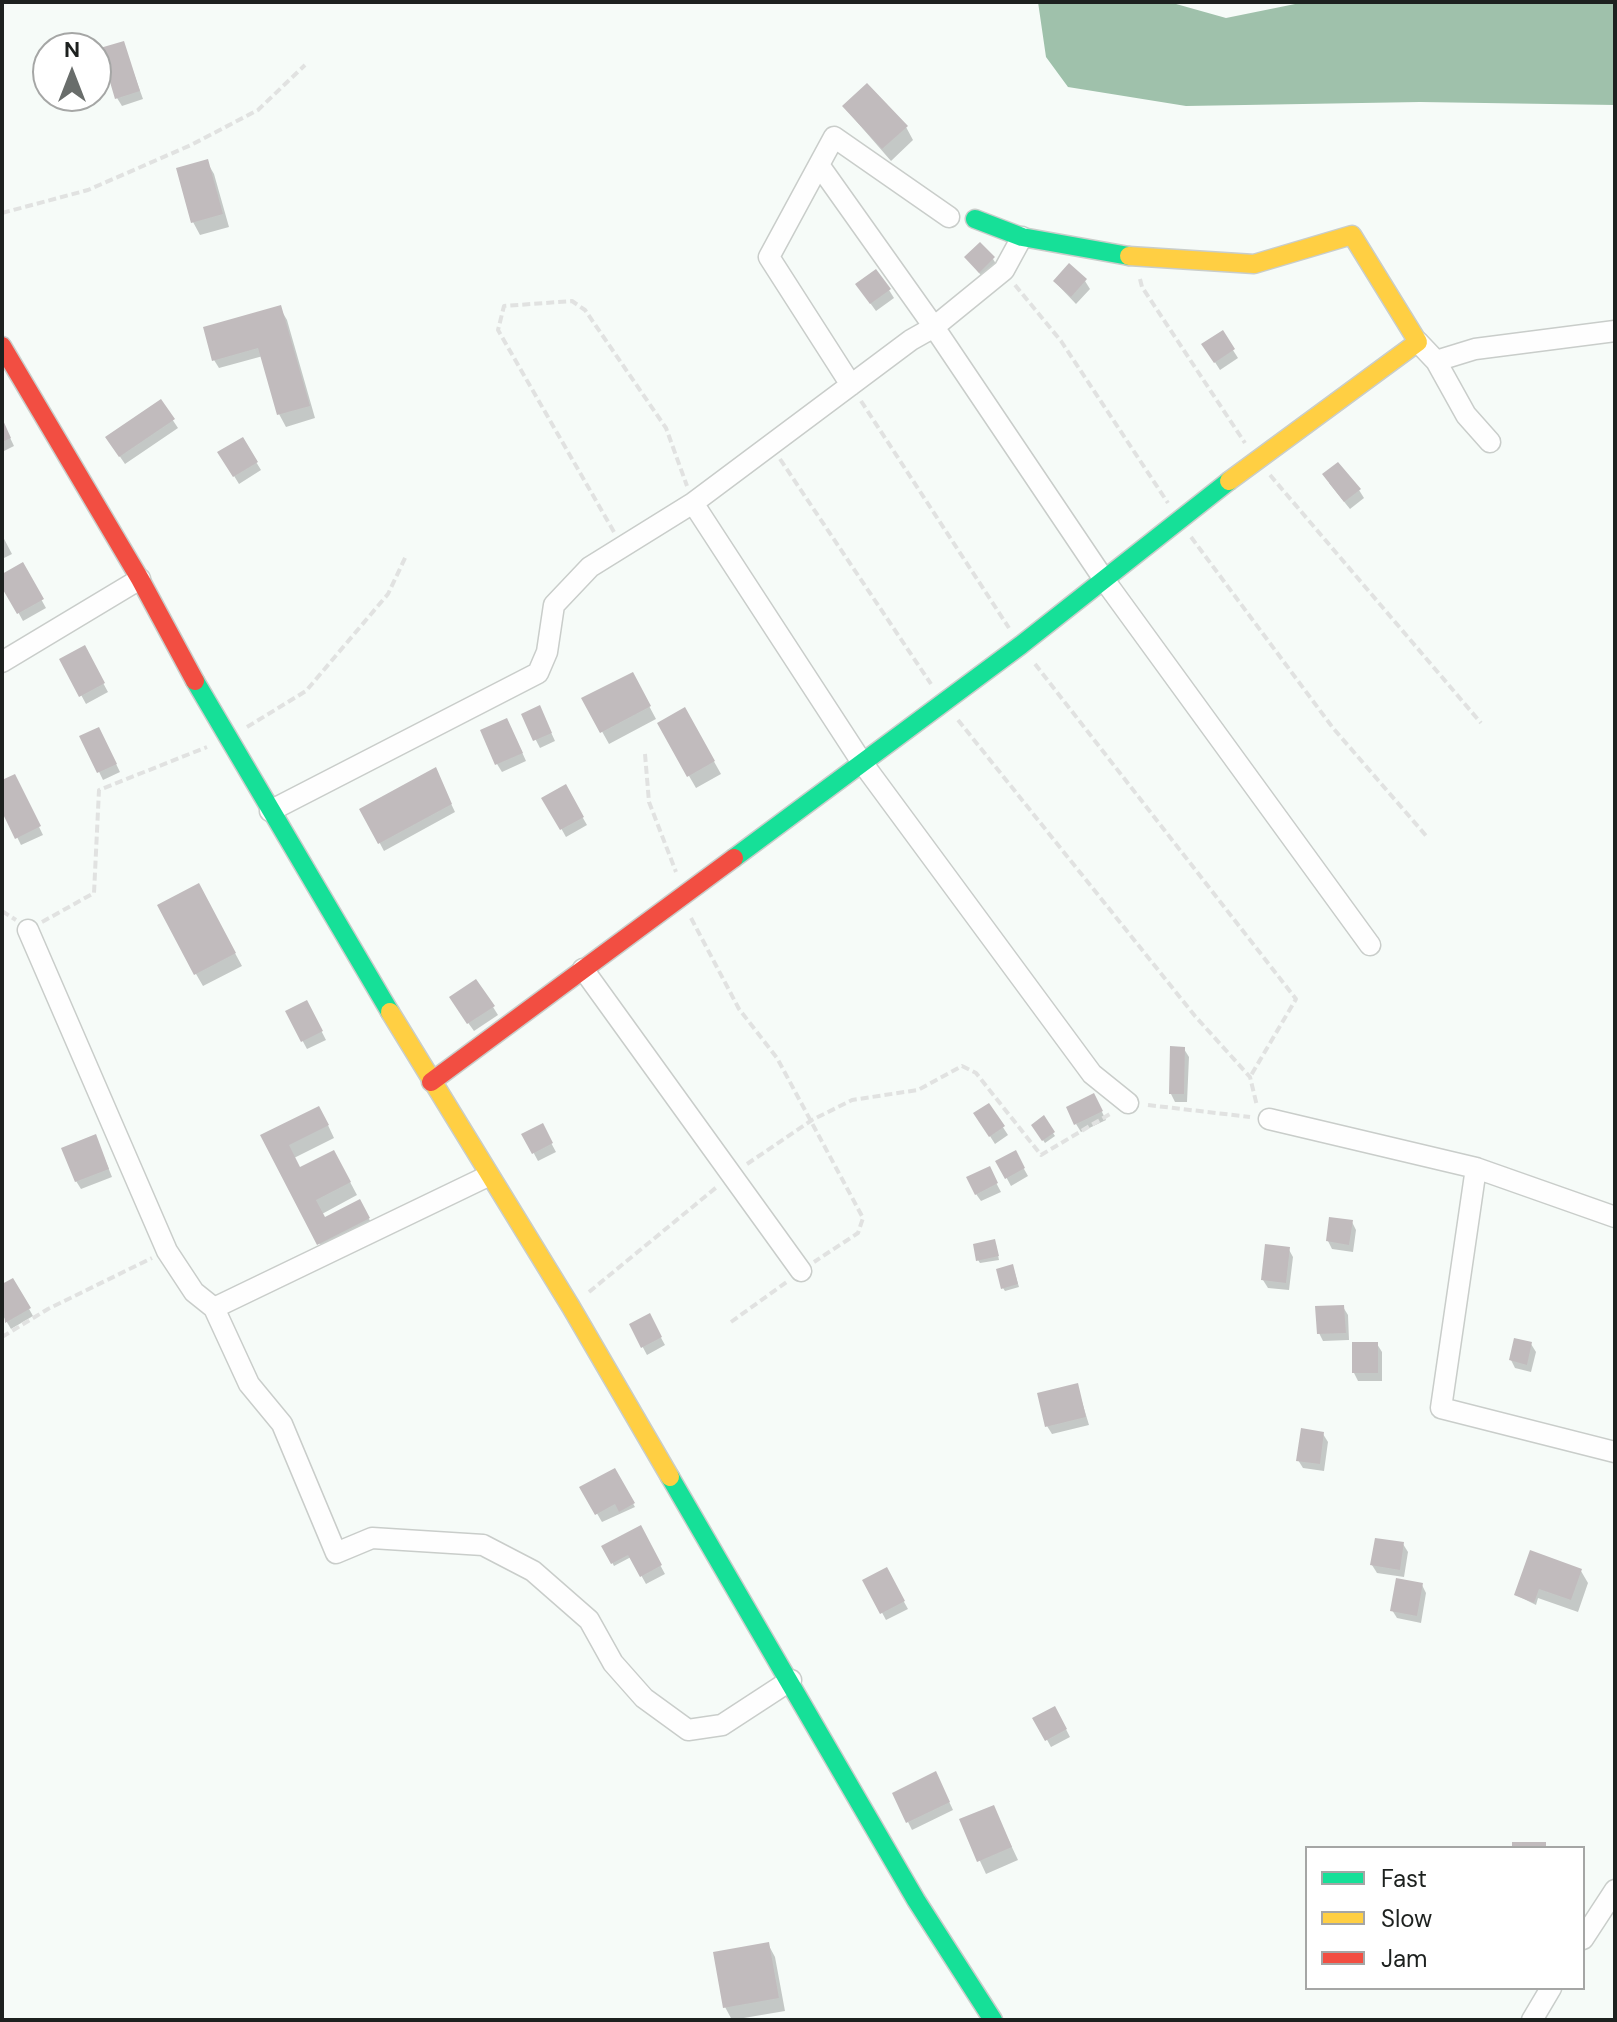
<!DOCTYPE html>
<html>
<head>
<meta charset="utf-8">
<style>
	body { margin:0 }
	#map { position:relative; width:1617px; height:2022px; overflow:hidden; background:#f6fbf8; font-family:"DM Sans",sans-serif }
	canvas { display:block }
	.frame { position:absolute; inset:0; border:4px solid #1d211f; pointer-events:none }
	.legend { position:absolute; left:1305px; top:1846px; width:280px; height:144px; box-sizing:border-box; background:#fff; border:2px solid #a5a6a5; margin:0; padding:10px 14px; list-style:none; font-size:24px; color:#1d211f }
	.legend li { display:flex; align-items:center; gap:16px; height:40px }
	.legend b { width:40px; border:2px solid #a5a6a5 }
	.north { position:absolute; left:32px; top:32px; width:80px; height:80px; box-sizing:border-box; background:#fff; border:2px solid #a5a6a5; border-radius:50%; rotate:0deg; font-size:22px; font-weight:700; line-height:32px; text-align:center; color:#1d211f }
	.north::after { content:''; display:block; margin:auto; width:28px; height:36px; background:#696d6b; clip-path:polygon(50% 0,100% 100%,50% 72%,0 100%) }
</style>
</head>
<body>
<div id="map">
<canvas width="1617" height="2022"></canvas>
<div class="frame"></div>
<ul class="legend">
<li><b style="height:10px;background:#16e098"></b>Fast</li>
<li><b style="height:10px;background:#ffcf43"></b>Slow</li>
<li><b style="height:10px;background:#f24e42"></b>Jam</li>
</ul>
<div class="north">N</div>
</div>
<script>
const g = document.querySelector('canvas').getContext('2d');
g.lineJoin = 'round';
function fill(path, color) {
  g.fillStyle = color;
  g.fill(path, 'evenodd');
}
function poly(rows) {
  const path = new Path2D();
  for (const r of rows) {
    path.moveTo(r[0], r[1]);
    for (let i = 2; i < r.length; i += 2) path.lineTo(r[i], r[i + 1]);
  }
  return path;
}
function trace(path, color, width, dash) {
  g.strokeStyle = color;
  g.lineWidth = width;
  g.lineCap = dash ? 'butt' : 'round';
  g.setLineDash(dash || []);
  g.stroke(path);
}
fill(poly([
	[1038,2,1169,2,1226,18,1305,2,1615,2,1615,105,1420,102,1186,106,1068,87,1046,57]
]), '#9fc1ab');
fill(poly([
	[123,43,143,99,122,106,117,98],
	[844,107,906,127,913,140,891,161],
	[207,162,214,174,229,227,200,235,193,222],
	[966,257,993,259,998,267,984,279],
	[1085,281,1090,289,1076,304,1055,282],
	[889,290,894,298,876,311,862,292],
	[280,308,287,320,315,418,286,427,279,414,263,356,219,368,214,360],
	[1222,333,1238,358,1220,370,1204,345],
	[160,401,178,428,125,464,112,445],
	[2,421,14,446,2,452],
	[242,439,261,470,239,484,220,453],
	[1329,483,1359,490,1364,498,1350,509],
	[2,535,12,554,2,559],
	[22,565,46,608,23,621,2,583,2,576],
	[84,648,108,692,86,704,62,660],
	[632,674,656,719,609,744,584,699],
	[685,710,721,774,696,788,659,724],
	[523,715,543,715,555,741,540,748],
	[511,728,526,761,502,772,497,764],
	[82,737,103,737,120,772,103,780],
	[435,770,455,812,384,851,362,810],
	[2,782,18,784,43,835,21,845,2,807],
	[565,787,587,825,566,837,544,798],
	[205,898,242,966,203,986,196,974],
	[307,1003,326,1040,307,1049,287,1012],
	[456,1006,493,1007,498,1015,474,1031],
	[1184,1049,1189,1057,1187,1102,1175,1102,1171,1094],
	[1098,1104,1106,1120,1081,1132,1076,1124],
	[989,1106,1008,1135,995,1144,981,1122],
	[1043,1118,1055,1136,1045,1143,1033,1125],
	[326,1121,334,1138,294,1158,300,1169,334,1152,357,1195,322,1214,325,1219,359,1201,373,1226,324,1252,263,1136],
	[542,1126,556,1152,538,1161,524,1135],
	[96,1137,112,1177,81,1189,76,1181],
	[1015,1153,1028,1176,1011,1186,998,1162],
	[993,1177,1001,1192,981,1201,976,1194],
	[1352,1222,1356,1230,1353,1252,1332,1249,1328,1241],
	[996,1245,999,1260,980,1263,978,1260],
	[1288,1248,1293,1257,1289,1290,1268,1288,1263,1280],
	[1014,1270,1019,1287,1005,1291,1003,1288],
	[13,1280,33,1316,11,1329,2,1314,2,1286],
	[1343,1307,1348,1315,1349,1340,1323,1341,1319,1333],
	[649,1316,665,1345,647,1355,631,1325],
	[1377,1344,1382,1352,1382,1381,1358,1381,1354,1373],
	[1531,1344,1536,1352,1531,1372,1515,1368,1511,1360],
	[1077,1385,1089,1425,1052,1434,1047,1426],
	[1323,1434,1328,1442,1324,1471,1303,1468,1298,1460],
	[614,1470,635,1507,602,1522,582,1488],
	[640,1528,665,1574,646,1584,631,1557,614,1566,604,1547],
	[1403,1544,1408,1552,1404,1577,1377,1573,1372,1565],
	[886,1570,908,1609,886,1620,865,1581],
	[1581,1571,1588,1583,1578,1612,1538,1598,1536,1605,1516,1595],
	[1422,1585,1426,1593,1421,1623,1397,1618,1392,1610],
	[1055,1708,1070,1737,1051,1747,1035,1718],
	[940,1782,953,1810,912,1830,908,1822],
	[993,1807,1018,1860,986,1874,961,1820],
	[768,1944,775,1957,785,2011,732,2020,725,2007]
]), '#0003');
fill(poly([
	[124,41,140,91,115,99,100,48],
	[867,83,908,126,882,149,842,106],
	[208,159,223,214,191,223,176,168],
	[980,242,995,257,979,273,964,257],
	[1069,263,1087,279,1071,297,1053,281],
	[876,269,891,289,870,304,855,284],
	[281,305,310,406,277,415,258,348,212,361,203,327],
	[1223,330,1235,349,1214,363,1201,344],
	[161,399,175,419,119,457,105,437],
	[2,418,11,438,2,442],
	[243,437,258,462,233,477,217,452],
	[1338,462,1361,489,1344,502,1322,474],
	[23,562,44,599,17,614,2,588,2,574],
	[85,645,105,683,79,697,59,659],
	[633,672,651,706,600,733,581,698],
	[540,705,552,733,533,741,521,714],
	[685,707,715,761,687,777,657,723],
	[507,718,523,753,495,765,480,730],
	[99,727,117,764,97,773,79,736],
	[436,767,452,804,378,844,359,809],
	[15,774,41,826,15,839,2,812,2,780],
	[566,784,584,817,560,830,541,798],
	[199,883,236,953,194,975,157,905],
	[476,979,495,1006,467,1024,449,997],
	[307,1000,323,1031,301,1042,285,1011],
	[1170,1046,1185,1047,1184,1094,1169,1094],
	[1094,1093,1103,1111,1074,1125,1066,1107],
	[989,1103,1005,1126,989,1137,973,1113],
	[319,1106,329,1125,289,1145,300,1167,334,1150,351,1182,316,1200,325,1217,360,1199,370,1218,317,1245,260,1135],
	[1044,1115,1055,1132,1042,1141,1031,1125],
	[543,1123,553,1143,532,1154,521,1134],
	[96,1134,109,1169,75,1182,61,1148],
	[1016,1150,1025,1168,1005,1179,995,1161],
	[990,1166,998,1183,975,1195,966,1177],
	[1329,1217,1353,1220,1349,1245,1326,1241],
	[995,1239,999,1256,976,1261,973,1244],
	[1265,1244,1290,1247,1286,1283,1261,1280],
	[1013,1264,1018,1284,1001,1289,996,1269],
	[13,1278,31,1308,5,1323,2,1284],
	[1344,1305,1346,1333,1317,1334,1315,1306],
	[650,1313,662,1337,641,1348,629,1324],
	[1514,1338,1532,1342,1527,1365,1509,1360],
	[1352,1342,1378,1342,1378,1373,1352,1373],
	[1078,1383,1086,1417,1045,1427,1037,1393],
	[1301,1428,1324,1432,1320,1464,1296,1461],
	[615,1468,635,1503,619,1512,615,1504,595,1515,579,1487],
	[641,1525,662,1565,640,1577,628,1555,611,1564,601,1546],
	[1375,1538,1404,1542,1400,1570,1370,1565],
	[1530,1550,1582,1569,1571,1600,1539,1589,1534,1603,1514,1595],
	[887,1567,905,1601,880,1614,862,1580],
	[1396,1578,1423,1583,1417,1616,1390,1611],
	[1055,1706,1067,1729,1045,1741,1032,1718],
	[936,1771,950,1802,906,1823,892,1793],
	[994,1805,1012,1847,977,1862,959,1819],
	[1512,1842,1546,1842,1546,1848,1512,1848],
	[769,1942,779,1998,723,2008,713,1952]
]), '#c1bbbd');
const street = poly([
	[819,165,934,327,1105,581,1370,945],
	[1418,342,1436,361,1475,349,1615,331],
	[1436,361,1466,415,1490,442],
	[851,385,769,257,834,137,949,217],
	[693,503,861,761,1092,1074,1128,1103],
	[2,662,140,579],
	[270,811,538,673,547,652,554,605,590,567,693,503,911,340,934,327,1004,270,1022,237],
	[28,930,167,1251,194,1292,214,1308,249,1384,282,1424,336,1553,372,1538,483,1545,533,1571,589,1620,613,1663,644,1698,688,1730,722,1725,791,1680],
	[583,969,801,1271],
	[1269,1119,1476,1168,1615,1217],
	[1476,1168,1441,1408,1615,1452],
	[214,1308,488,1176],
	[1583,1939,1615,1890],
	[1532,2020,1551,1988]
]);
const fast = poly([
	[975,219,1022,237,1129,256],
	[195,681,390,1012],
	[734,858,1021,645,1229,481],
	[670,1477,916,1900,993,2020]
]);
const slow = poly([
	[1129,256,1254,264,1352,235,1418,342,1229,481],
	[390,1012,571,1307,670,1477]
]);
const jam = poly([
	[2,346,140,579,195,681],
	[431,1082,734,858]
]);
trace(street, '#c9cdca', 23);
trace(fast, '#c9cdca', 21);
trace(slow, '#c9cdca', 21);
trace(jam, '#c9cdca', 21);
trace(poly([
	[2,213,88,190,191,145,258,110,305,65],
	[1140,279,1142,287,1245,443],
	[1015,285,1061,341,1168,503],
	[861,401,1009,628],
	[780,459,931,684],
	[1270,475,1481,723],
	[614,532,498,330,504,306,572,301,585,310,666,428,687,486],
	[1191,537,1333,728,1428,838],
	[1035,664,1296,999,1250,1077],
	[958,720,1195,1016,1250,1077,1257,1106],
	[247,727,306,691,388,594,406,556],
	[645,754,649,802,676,872],
	[2,911,16,920],
	[691,918,739,1009,777,1058,863,1218,858,1233,814,1262],
	[42,922,94,893,99,790,207,747],
	[1148,1105,1250,1117],
	[747,1164,812,1120,852,1100,918,1090,962,1066,976,1073,1041,1155,1110,1114],
	[589,1292,718,1186],
	[731,1322,788,1281],
	[2,1337,48,1309,152,1258]
]), '#e1e2e1', 4, [8, 4]);
trace(street, '#fefefe', 20);
trace(fast, '#16e098', 18);
trace(slow, '#ffcf43', 18);
trace(jam, '#f24e42', 18);
</script>
</body>
</html>
